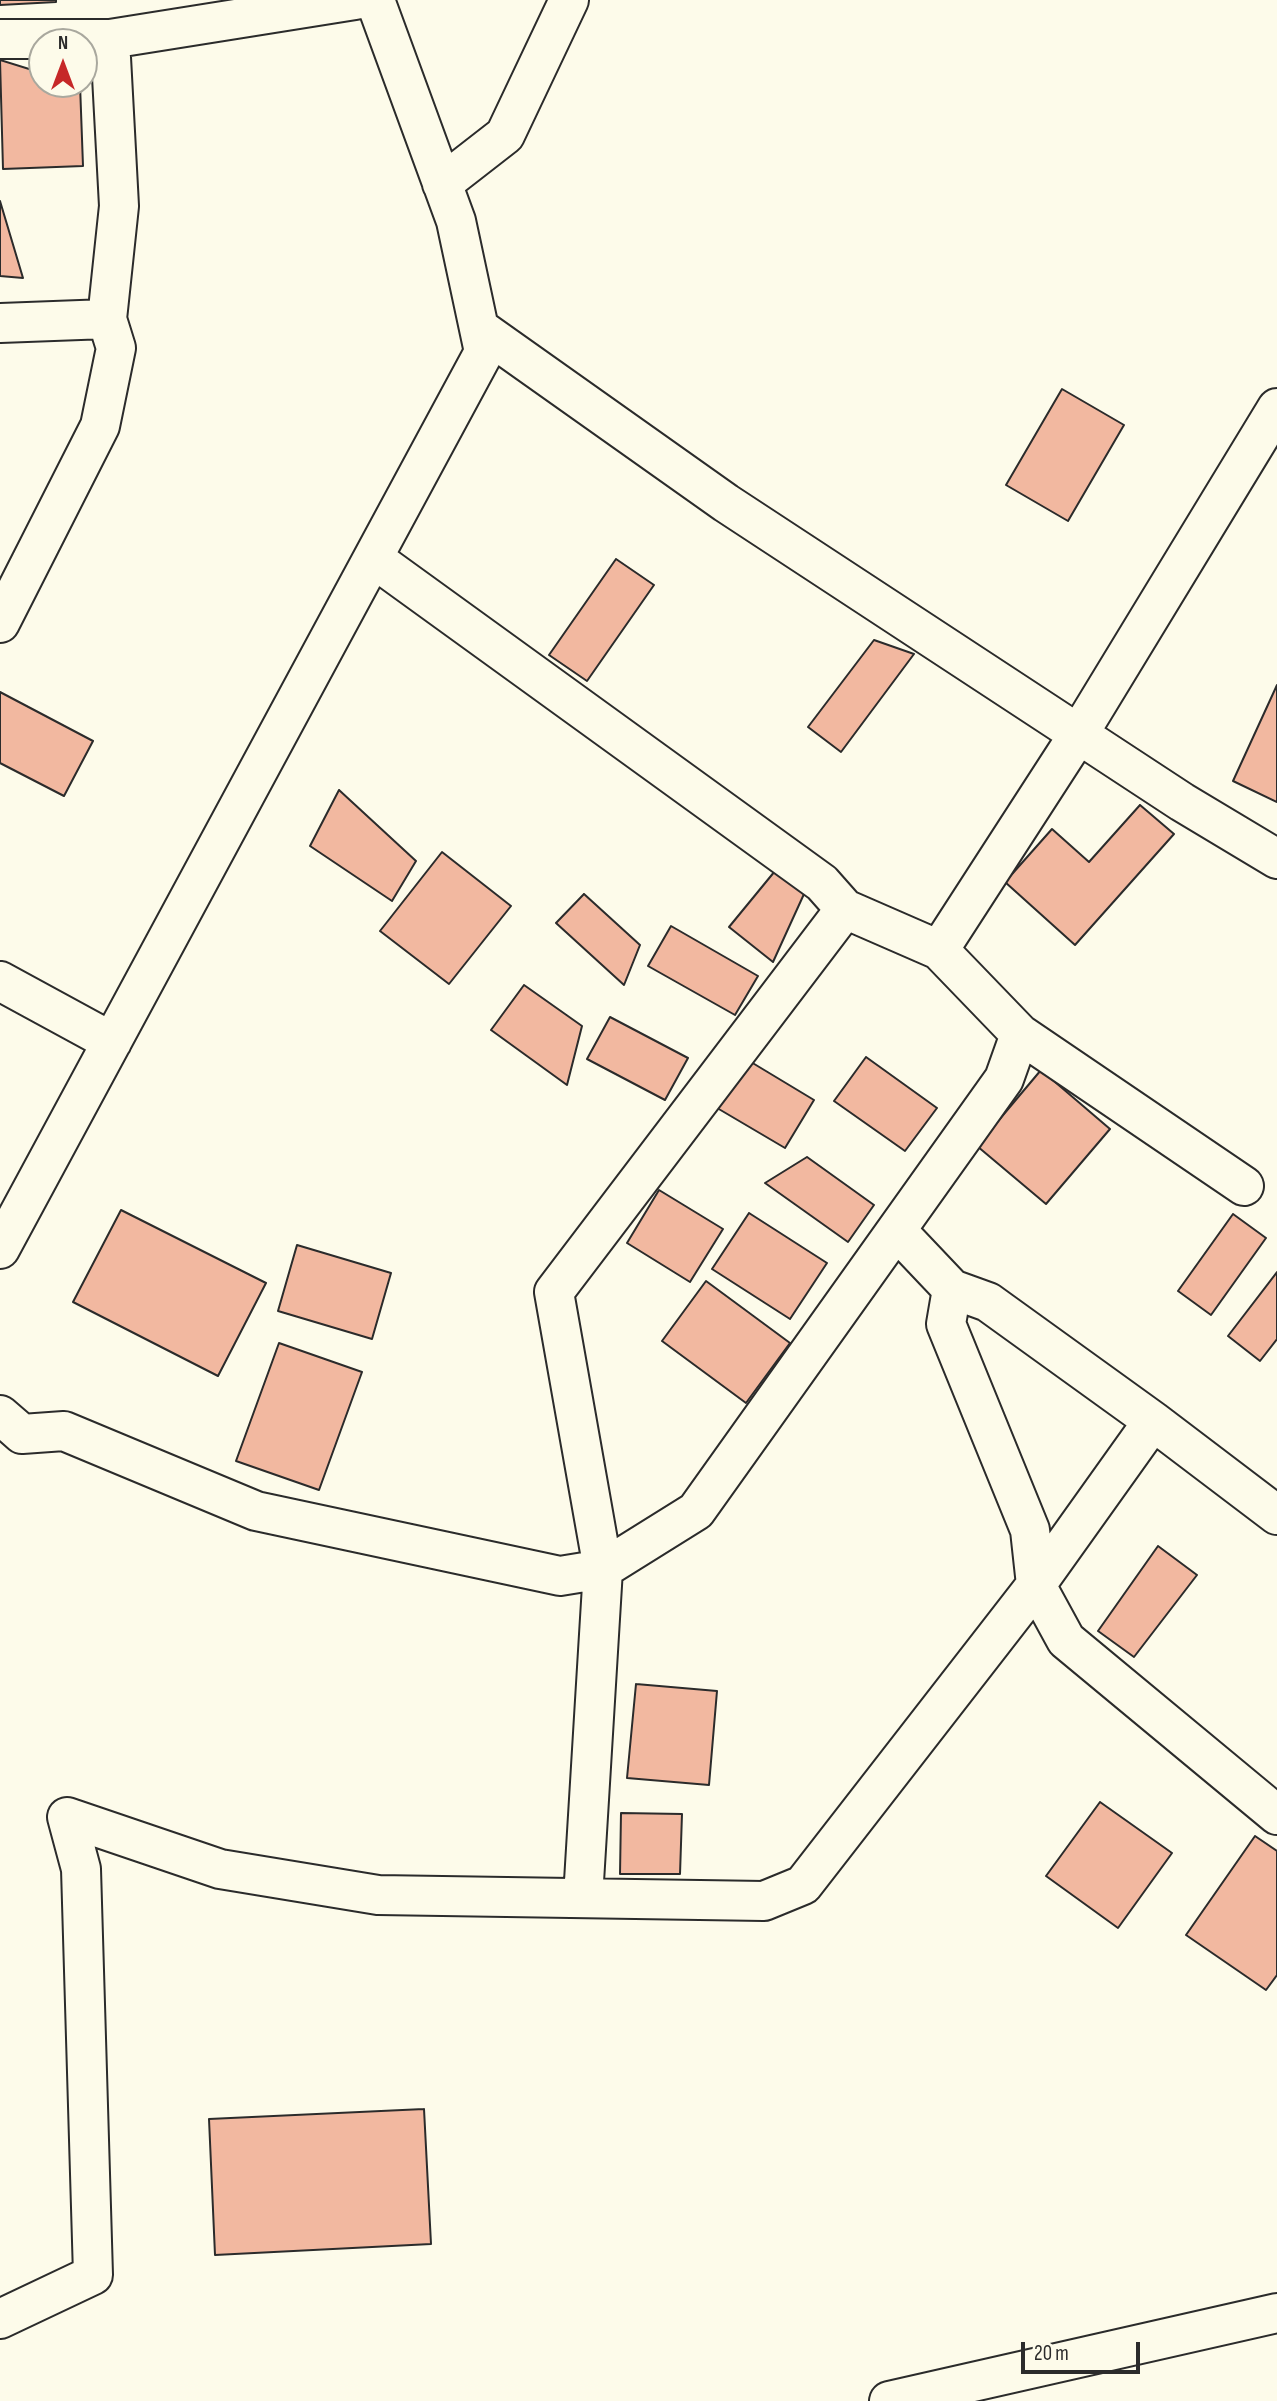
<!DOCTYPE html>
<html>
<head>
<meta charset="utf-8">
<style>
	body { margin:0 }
	#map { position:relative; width:1277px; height:2401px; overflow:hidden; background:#fdfbea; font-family:"Sofia Sans Condensed",sans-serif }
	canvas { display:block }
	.north { position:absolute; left:28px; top:28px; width:70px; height:70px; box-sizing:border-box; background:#fdfbea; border:2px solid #a9a89e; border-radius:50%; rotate:0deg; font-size:19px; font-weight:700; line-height:28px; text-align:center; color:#2b2b2b }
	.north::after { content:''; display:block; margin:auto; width:24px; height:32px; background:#c62828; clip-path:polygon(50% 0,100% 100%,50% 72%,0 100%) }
	.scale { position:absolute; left:1021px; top:2342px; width:119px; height:32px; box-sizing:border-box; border:4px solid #2b2b2b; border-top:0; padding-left:9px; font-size:21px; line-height:24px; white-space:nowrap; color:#2b2b2b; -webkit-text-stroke:5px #fdfbea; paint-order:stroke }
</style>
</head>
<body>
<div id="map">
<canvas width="1277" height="2401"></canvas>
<div class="north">N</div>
<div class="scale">20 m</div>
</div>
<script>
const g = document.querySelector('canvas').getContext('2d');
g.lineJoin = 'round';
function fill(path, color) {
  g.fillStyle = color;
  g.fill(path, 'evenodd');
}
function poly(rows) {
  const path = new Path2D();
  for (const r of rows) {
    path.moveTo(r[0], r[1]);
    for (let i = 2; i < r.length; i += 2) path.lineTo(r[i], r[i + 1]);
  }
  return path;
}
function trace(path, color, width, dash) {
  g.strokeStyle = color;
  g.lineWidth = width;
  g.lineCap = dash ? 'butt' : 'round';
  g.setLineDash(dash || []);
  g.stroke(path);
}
const building = poly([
	[0,0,56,0,56,2,0,5,0,0],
	[0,60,42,73,42,84,80,84,83,166,3,169,0,60],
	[0,201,23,278,0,276,0,201],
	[1062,389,1124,425,1068,521,1006,485,1062,389],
	[616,559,654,585,587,681,549,655,616,559],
	[874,640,914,654,841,752,808,727,874,640],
	[1277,685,1277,802,1233,781,1277,685],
	[0,692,93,741,64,796,0,763,0,692],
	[339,790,416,861,392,901,310,846,339,790],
	[1140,805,1174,834,1075,945,1005,882,1052,829,1089,862,1140,805],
	[442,852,511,906,449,984,380,931,442,852],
	[775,871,804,894,773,962,729,927,775,871],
	[584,894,640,945,624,985,556,923,584,894],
	[671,926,758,976,735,1015,648,966,671,926],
	[524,985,582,1026,567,1085,491,1030,524,985],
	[610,1017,688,1058,665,1100,587,1059,610,1017],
	[741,1056,814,1100,785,1148,712,1105,741,1056],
	[866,1057,937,1108,905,1151,834,1101,866,1057],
	[1041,1070,1110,1129,1046,1204,977,1146,1041,1070],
	[807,1157,874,1205,848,1242,765,1183,807,1157],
	[659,1190,723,1229,690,1282,627,1243,659,1190],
	[121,1210,266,1283,218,1376,73,1302,121,1210],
	[749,1213,827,1263,790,1319,712,1269,749,1213],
	[1233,1214,1266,1238,1211,1315,1178,1291,1233,1214],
	[297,1245,391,1273,372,1339,278,1311,297,1245],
	[1277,1272,1277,1339,1260,1361,1228,1336,1277,1272],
	[706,1281,790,1343,746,1403,662,1341,706,1281],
	[279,1343,362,1372,319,1490,236,1461,279,1343],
	[1158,1546,1197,1575,1134,1657,1098,1631,1158,1546],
	[636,1684,717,1691,709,1785,627,1778,636,1684],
	[1100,1802,1172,1853,1118,1928,1046,1876,1100,1802],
	[621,1813,682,1814,680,1874,620,1874,621,1813],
	[1255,1836,1277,1851,1277,1975,1266,1990,1186,1935,1255,1836],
	[424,2109,431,2244,215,2255,209,2119,424,2109]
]);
fill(building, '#f2b8a0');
trace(building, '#2b2b2b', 2);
const minor = poly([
	[0,39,110,39,355,0],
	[442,184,505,135,569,0],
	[0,323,107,319],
	[479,328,726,503,1182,802,1277,859],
	[373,558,822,883,845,909,939,950,1020,1034,1244,1186],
	[0,623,100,426,116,348,107,319,119,206,110,39],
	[939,950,1078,735,1277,408],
	[0,981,112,1042],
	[897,1231,952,1289,988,1302,1153,1421,1277,1515],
	[0,1249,484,352,456,221,375,0],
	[952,1289,946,1324,1030,1530,1036,1585,1066,1640,1277,1815],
	[0,1415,22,1434,64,1431,256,1511,560,1576,603,1569,696,1511,1004,1079,1020,1034],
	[583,1898,603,1569,554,1292,845,909],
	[0,2319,93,2275,81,1869,67,1817,220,1869,378,1895,764,1901,803,1885,1036,1585,1153,1421],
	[889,2401,1277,2313]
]);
trace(minor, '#2b2b2b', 42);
trace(minor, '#fdfbea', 38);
</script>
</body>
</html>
